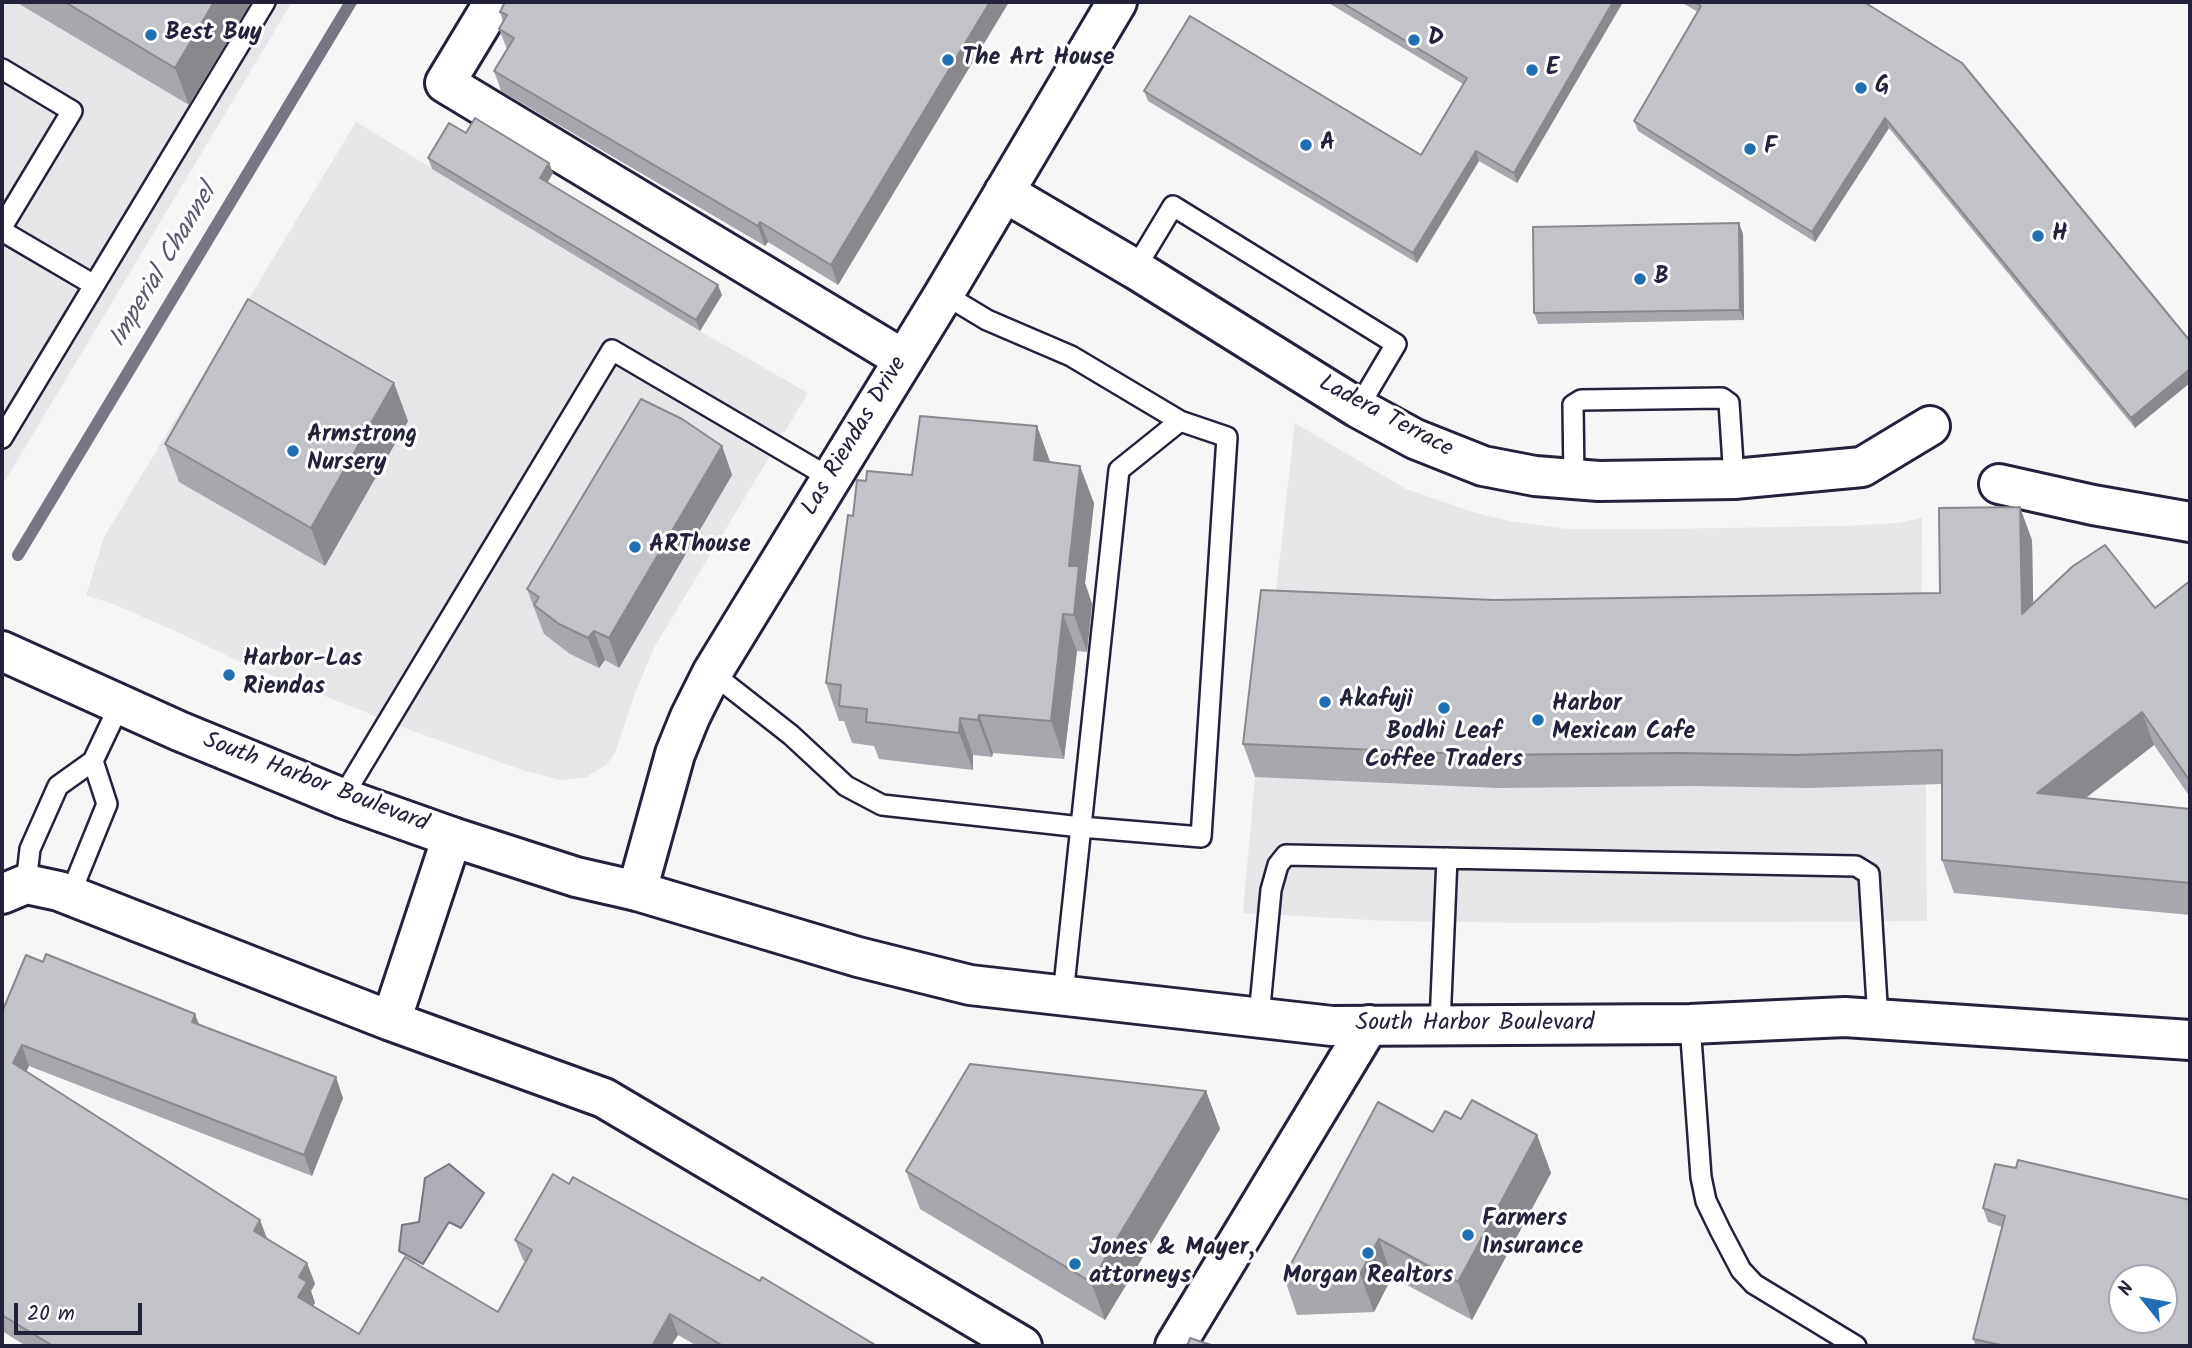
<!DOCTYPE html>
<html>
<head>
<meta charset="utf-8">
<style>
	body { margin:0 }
	#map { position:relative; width:2192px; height:1348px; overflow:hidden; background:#f6f6f7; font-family:Kalam,sans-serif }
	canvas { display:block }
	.frame { position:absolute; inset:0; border:4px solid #22223b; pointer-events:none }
	.north { position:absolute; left:2108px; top:1264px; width:70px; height:70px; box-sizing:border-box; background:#fff; border:2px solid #a7a7b1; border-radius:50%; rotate:301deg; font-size:19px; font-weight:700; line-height:28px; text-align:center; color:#22223b }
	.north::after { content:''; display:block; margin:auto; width:24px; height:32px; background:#1f6fb2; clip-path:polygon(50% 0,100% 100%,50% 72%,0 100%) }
	.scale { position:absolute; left:14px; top:1303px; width:128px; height:32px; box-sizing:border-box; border:4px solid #22223b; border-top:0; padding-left:9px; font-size:21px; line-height:24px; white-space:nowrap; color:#22223b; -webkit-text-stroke:5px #fff; paint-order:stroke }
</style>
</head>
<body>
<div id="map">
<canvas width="2192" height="1348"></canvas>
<div class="frame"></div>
<div class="north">N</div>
<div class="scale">20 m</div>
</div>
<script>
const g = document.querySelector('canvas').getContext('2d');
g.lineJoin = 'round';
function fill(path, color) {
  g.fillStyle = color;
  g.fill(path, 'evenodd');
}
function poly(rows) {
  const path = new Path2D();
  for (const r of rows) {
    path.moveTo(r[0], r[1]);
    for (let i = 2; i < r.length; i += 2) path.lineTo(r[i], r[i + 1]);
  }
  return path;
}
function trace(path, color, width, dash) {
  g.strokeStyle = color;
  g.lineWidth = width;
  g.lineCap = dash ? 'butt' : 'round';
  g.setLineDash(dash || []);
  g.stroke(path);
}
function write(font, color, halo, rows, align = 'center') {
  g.font = font + ' Kalam,sans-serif';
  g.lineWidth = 6;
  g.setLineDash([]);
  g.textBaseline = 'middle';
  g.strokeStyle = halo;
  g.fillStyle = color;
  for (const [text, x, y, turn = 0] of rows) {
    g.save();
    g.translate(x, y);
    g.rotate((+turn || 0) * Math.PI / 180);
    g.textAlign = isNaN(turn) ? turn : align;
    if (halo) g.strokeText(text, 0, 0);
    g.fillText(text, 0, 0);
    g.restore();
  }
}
fill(poly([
	[2,2,292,2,2,486],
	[356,122,700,331,808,393,655,646,635,693,615,753,607,764,587,777,561,780,522,770,413,731,246,665,180,633,108,602,86,596,104,537],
	[1295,423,1406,489,1476,513,1509,521,1567,529,1663,529,1843,526,1897,523,1922,518,1921,626,1926,784,1927,921,1527,923,1389,921,1243,913,1255,777]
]), '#e6e6e9');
const water = poly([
	[449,1164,484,1193,461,1228,449,1222,423,1264,399,1251,402,1225,419,1222,425,1178,449,1164]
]);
fill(water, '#aeaeb7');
trace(water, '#767685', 2);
trace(poly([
	[18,555,351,2]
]), '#767685', 12);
const lane = poly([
	[2,69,72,111,2,227],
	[2,231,94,285],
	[1135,269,1173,206,1396,344,1358,408],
	[2,438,265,2],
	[1574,480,1573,405,1581,400,1722,398,1729,403,1734,479],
	[712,673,791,735,846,786,882,805,1081,827,1201,837,1227,437,1180,421,1071,356,987,320,944,294],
	[342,798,612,350,832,479],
	[26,884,30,849,58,786,93,761,120,704],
	[70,895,107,804,93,761],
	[1063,995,1119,470,1180,421],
	[1259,1017,1271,890,1278,865,1286,855,1856,866,1869,874,1878,1020],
	[1440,1024,1447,858],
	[1690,1024,1701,1177,1706,1201,1720,1230,1741,1270,1754,1284,1856,1346]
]);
const street = poly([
	[494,2,445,83,903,359],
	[1004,192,1135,269,1358,408,1415,439,1483,466,1535,476,1599,481,1734,479,1862,467,1930,426],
	[1999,484,2093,505,2190,522],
	[637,891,675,754,690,717,712,673,944,294,1117,2],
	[2,894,26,884,59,891,391,1021,604,1098,1022,1346],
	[391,1021,452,837],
	[1175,1346,1369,1025]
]);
const primary = poly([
	[2,651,179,731,342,798,452,837,576,877,637,891,858,957,970,985,1332,1026,1690,1024,1845,1017,2190,1040]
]);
trace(lane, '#22223b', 24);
trace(street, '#22223b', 44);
trace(primary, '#22223b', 44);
trace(lane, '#fff', 19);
trace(street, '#fff', 38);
trace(primary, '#fff', 38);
fill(poly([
	[16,2,251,2,189,105],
	[505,2,1009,2,838,285,768,242,765,246,501,91,494,71,507,49,499,29,503,22,500,12],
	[1327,2,1623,2,1517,183,1479,161,1417,263,1148,101,1144,91,1421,155,1463,84],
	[1681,2,1864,2,2190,341,2135,428,1889,128,1815,242,1638,131,1634,121,1698,12],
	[466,133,549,163,553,173,548,182,722,295,700,331,432,169,428,158],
	[1743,234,1744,320,1538,324,1534,313],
	[408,421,325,566,179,482,165,444],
	[722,446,732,475,619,668,605,660,599,668,570,654,544,634,527,589],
	[1050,462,1094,503,1085,583,1092,604,1087,652,1077,651,1064,759,993,753,992,757,973,755,973,770,879,759,874,746,852,743,844,721,839,721,826,683,853,516,866,481],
	[2032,540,2033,603,2155,608,2190,581,2190,797,2154,745,2086,798,2190,809,2190,915,1954,893,1942,860,1942,784,1808,788,1691,786,1497,788,1255,777,1243,744,1494,600,1940,593],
	[43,962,195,1014,199,1024,343,1098,312,1176,29,1066,26,1072,267,1238,307,1263,315,1284,311,1291,315,1303,313,1306,359,1334,498,1312,526,1262,523,1260,515,1240,569,1184,877,1346,697,1346,678,1335,671,1346,26,1346,2,1331,2,1012],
	[1206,1091,1220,1129,1105,1320,920,1209,906,1171],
	[1461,1119,1537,1135,1551,1173,1472,1320,1392,1277,1374,1312,1297,1315,1284,1277,1433,1132],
	[2190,1200,2190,1346,1976,1346,1973,1339,2002,1227,1988,1222,1983,1208]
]), '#a7a7ad');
fill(poly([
	[214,2,251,2,189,105,175,68],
	[990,2,1009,2,838,285,831,265],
	[1613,2,1623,2,1517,183,1514,173],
	[1885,118,1889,128,1815,242,1812,232],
	[1476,151,1479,161,1417,263,1413,253],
	[549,163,553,173,544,188,540,178],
	[760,222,768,242,765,246,758,226],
	[1739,223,1743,234,1744,320,1740,310],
	[718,285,722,295,700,331,696,320],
	[2190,369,2190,383,2135,428,2131,418],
	[394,383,408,421,325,566,311,528],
	[1037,426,1051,464,1034,460],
	[722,446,732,475,619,668,609,638],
	[1080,466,1094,503,1085,583,1092,604,1087,652,1074,615,1069,566],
	[2020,507,2032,540,2034,647,2022,614],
	[1063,614,1077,651,1064,759,1051,721],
	[594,631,605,660,599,668,588,638],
	[2142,712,2154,745,2049,826,2037,793],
	[979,715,993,753,992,757,978,720],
	[960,718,973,755,973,770,959,733],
	[195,1014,202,1035,192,1022],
	[22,1045,29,1066,20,1084,13,1063],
	[336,1077,343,1098,312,1176,304,1155],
	[1206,1091,1220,1129,1105,1320,1091,1282],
	[1537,1135,1551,1173,1472,1320,1458,1282],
	[260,1220,268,1241,254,1231],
	[1379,1239,1392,1277,1374,1312,1360,1274],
	[307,1263,315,1284,311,1291,315,1303,305,1318,298,1297,299,1277],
	[670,1314,678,1335,671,1346,652,1346]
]), '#88888d');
const building = poly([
	[65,2,214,2,175,68,65,2],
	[505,2,990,2,831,265,760,222,758,226,494,71,514,38,499,29,507,15,500,12,505,2],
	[1341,2,1613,2,1514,173,1476,151,1413,253,1144,91,1190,16,1421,155,1467,78,1341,2],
	[1694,2,1864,2,1962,63,2190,341,2190,369,2131,418,1885,118,1812,232,1634,121,1701,6,1694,2],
	[475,118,549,163,540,178,718,285,696,320,428,158,449,123,466,133,475,118],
	[1739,223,1740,310,1534,313,1533,227,1739,223],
	[248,299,394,383,311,528,165,444,248,299],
	[641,399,682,419,722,446,609,638,594,631,588,638,559,624,534,605,539,597,527,589,641,399],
	[920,416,1037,426,1034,460,1080,466,1069,566,1079,566,1074,615,1063,614,1051,721,979,715,978,720,960,718,959,733,866,722,867,709,839,706,841,685,826,683,848,515,853,516,857,480,866,481,867,471,912,475,920,416],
	[2020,507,2022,614,2073,566,2105,545,2155,608,2190,581,2190,781,2142,712,2037,793,2190,809,2190,883,1942,860,1942,750,1796,755,1679,753,1485,755,1243,744,1261,590,1494,600,1940,593,1939,508,2020,507],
	[46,954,195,1014,192,1022,336,1077,304,1155,22,1045,13,1063,260,1220,254,1231,307,1263,299,1277,307,1282,298,1297,359,1334,405,1257,498,1312,532,1250,515,1240,553,1174,569,1184,573,1177,760,1281,762,1277,877,1346,723,1346,670,1314,652,1346,53,1346,2,1315,2,1012,26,955,43,962,46,954],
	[970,1064,1206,1091,1091,1282,906,1171,970,1064],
	[1472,1100,1537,1135,1458,1282,1379,1239,1360,1274,1284,1277,1378,1102,1433,1132,1445,1111,1461,1119,1472,1100],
	[2018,1160,2190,1200,2190,1346,2006,1346,1973,1339,2005,1216,1983,1208,1995,1164,2016,1168,2018,1160],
	[2122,1278,2164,1278,2164,1320,2122,1320,2122,1278],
	[1190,1338,1214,1346,1187,1346,1190,1338]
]);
fill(building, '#c2c2c9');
trace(building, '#88888d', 2);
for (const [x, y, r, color] of [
	[151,35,7,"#1f6fb2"],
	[1414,40,7,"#1f6fb2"],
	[948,60,7,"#1f6fb2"],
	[1532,70,7,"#1f6fb2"],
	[1861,88,7,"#1f6fb2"],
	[1306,145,7,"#1f6fb2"],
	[1750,149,7,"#1f6fb2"],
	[2038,236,7,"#1f6fb2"],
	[1640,279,7,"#1f6fb2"],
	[293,451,7,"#1f6fb2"],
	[635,547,7,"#1f6fb2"],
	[229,675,7,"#1f6fb2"],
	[1325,702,7,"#1f6fb2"],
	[1444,708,7,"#1f6fb2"],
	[1538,720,7,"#1f6fb2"],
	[1468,1235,7,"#1f6fb2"],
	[1368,1253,7,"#1f6fb2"],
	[1075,1264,7,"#1f6fb2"]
]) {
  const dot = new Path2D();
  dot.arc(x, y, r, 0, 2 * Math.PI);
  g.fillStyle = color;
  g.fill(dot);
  trace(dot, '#fff', 2.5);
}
write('bold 24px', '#22223b', '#fff', [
	["Best Buy",165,35],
	["D",1428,40],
	["The Art House",962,60],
	["E",1546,70],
	["G",1875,88],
	["A",1320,145],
	["F",1764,149],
	["H",2052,236],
	["B",1654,279],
	["Armstrong",307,437],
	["Nursery",307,465],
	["ARThouse",649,547],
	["Harbor-Las",243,661],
	["Riendas",243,689],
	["Akafuji",1339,702],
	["Harbor",1552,706],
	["Mexican Cafe",1552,734],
	["Bodhi Leaf",1444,734,"center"],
	["Coffee Traders",1444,762,"center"],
	["Farmers",1482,1221],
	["Insurance",1482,1249],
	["Jones & Mayer,",1089,1250],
	["attorneys",1089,1278],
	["Morgan Realtors",1368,1278,"center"]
], 'left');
write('24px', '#22223b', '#fff', [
	["Ladera Terrace",1385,418,28],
	["Las Riendas Drive",856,437,-59],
	["South Harbor Boulevard",315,784,21],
	["South Harbor Boulevard",1475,1025]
]);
write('italic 26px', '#5a5a6d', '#fff', [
	["Imperial Channel",165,267,-59]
]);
</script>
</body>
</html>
